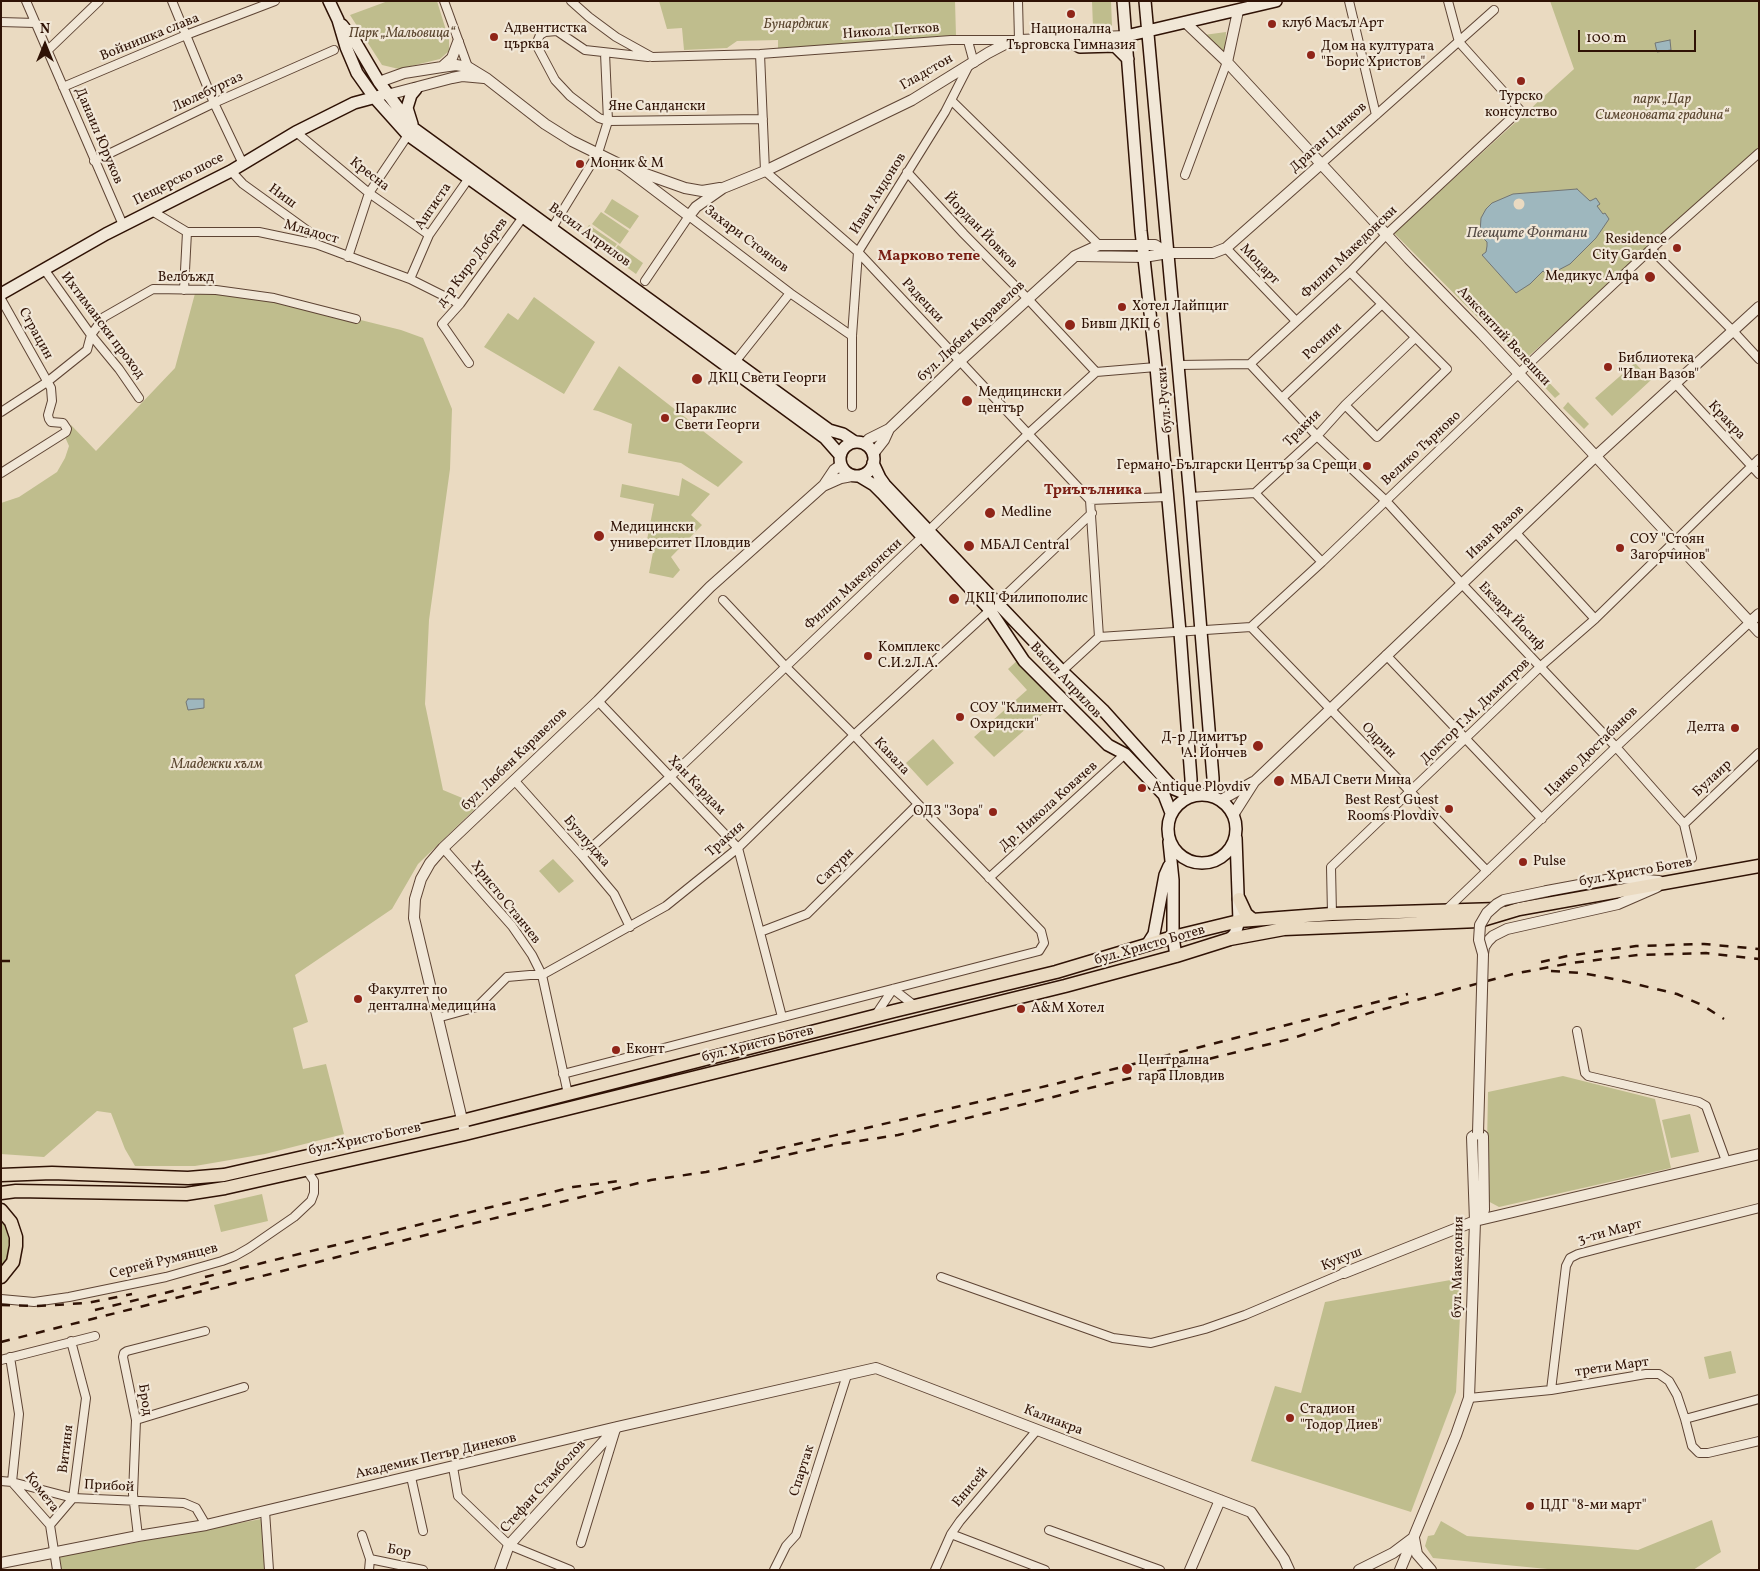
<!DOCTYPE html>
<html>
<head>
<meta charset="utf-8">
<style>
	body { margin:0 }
	#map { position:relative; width:1760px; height:1571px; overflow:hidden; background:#eadac1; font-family:Vollkorn,serif }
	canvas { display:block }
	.frame { position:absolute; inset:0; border:2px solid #2f1205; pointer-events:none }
	.north { position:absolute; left:20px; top:20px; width:50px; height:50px; -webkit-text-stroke:4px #f1e7d7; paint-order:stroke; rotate:0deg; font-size:14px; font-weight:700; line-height:20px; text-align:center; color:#2f1205 }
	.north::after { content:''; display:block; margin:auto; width:18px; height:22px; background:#2f1205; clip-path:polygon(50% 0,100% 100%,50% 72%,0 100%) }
	.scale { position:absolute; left:1578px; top:30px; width:118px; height:22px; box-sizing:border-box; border:2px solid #2f1205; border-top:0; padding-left:6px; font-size:15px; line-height:18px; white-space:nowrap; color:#2f1205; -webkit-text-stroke:4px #f1e7d7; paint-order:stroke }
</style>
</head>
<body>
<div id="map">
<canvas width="1760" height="1571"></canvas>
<div class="frame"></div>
<div class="north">N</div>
<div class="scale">100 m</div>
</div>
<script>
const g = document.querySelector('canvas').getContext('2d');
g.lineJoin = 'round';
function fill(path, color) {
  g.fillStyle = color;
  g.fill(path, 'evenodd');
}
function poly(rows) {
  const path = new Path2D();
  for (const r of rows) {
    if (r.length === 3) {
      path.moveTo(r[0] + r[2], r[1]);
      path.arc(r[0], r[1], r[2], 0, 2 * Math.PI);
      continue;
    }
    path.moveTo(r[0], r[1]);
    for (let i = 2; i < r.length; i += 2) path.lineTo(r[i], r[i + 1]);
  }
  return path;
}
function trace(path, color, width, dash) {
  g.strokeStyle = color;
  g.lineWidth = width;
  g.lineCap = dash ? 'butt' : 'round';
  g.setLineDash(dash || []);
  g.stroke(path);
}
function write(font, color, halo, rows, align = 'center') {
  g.font = font + ' Vollkorn,serif';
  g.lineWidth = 4.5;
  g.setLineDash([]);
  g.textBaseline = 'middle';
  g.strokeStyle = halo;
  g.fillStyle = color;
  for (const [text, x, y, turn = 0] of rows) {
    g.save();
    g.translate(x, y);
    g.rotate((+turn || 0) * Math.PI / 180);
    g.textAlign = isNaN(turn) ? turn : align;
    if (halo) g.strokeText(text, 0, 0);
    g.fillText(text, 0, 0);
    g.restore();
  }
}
fill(poly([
	[388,1,437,1,449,40,449,51,440,59,399,69,382,65,350,15],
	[659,1,955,1,956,36,778,49,778,40,737,41,727,48,684,50,682,28,667,29],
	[1092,1,1111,1,1112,26,1093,27],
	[1550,1,1759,1,1759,151,1522,362,1394,233,1574,69],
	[1226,32,1225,54,1204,35],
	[612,199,639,216,630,229,604,212],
	[601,212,629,231,620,244,592,224],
	[589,225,617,244,609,255,582,236],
	[618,245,643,263,636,274,611,256],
	[197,286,214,286,280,300,401,330,423,338,452,409,450,469,429,620,425,704,443,790,479,805,418,864,392,909,295,975,308,1022,293,1028,303,1069,326,1064,344,1134,265,1154,195,1166,135,1166,125,1149,111,1113,97,1111,44,1157,1,1154,1,503,19,497,57,472,65,458,69,446,65,437,71,425,96,451,175,368],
	[534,297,595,342,564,394,484,347,508,313,518,320],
	[1635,363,1651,380,1612,416,1595,398],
	[619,366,743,462,718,487,681,463,628,453,632,424,598,411,593,410],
	[1539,372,1560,394,1555,398,1534,376],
	[1568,402,1589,424,1584,429,1563,408],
	[682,478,710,494,691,515,702,525,671,557,680,570,673,578,649,573,654,547,646,545,654,504,620,497,622,484,679,496],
	[1019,659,1054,697,1051,701,1054,704,994,757,974,737,1027,690,1008,669],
	[933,739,954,763,927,786,906,763],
	[553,859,574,881,559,893,539,871],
	[1563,1076,1655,1099,1671,1168,1499,1207,1486,1200,1488,1092],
	[1690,1114,1699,1152,1671,1158,1662,1120],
	[262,1194,268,1221,221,1232,214,1205],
	[1,1220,5,1225,9,1241,7,1258,1,1266],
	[1462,1278,1456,1392,1411,1512,1251,1461,1275,1386,1301,1393,1325,1302],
	[1731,1351,1736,1373,1709,1379,1704,1357],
	[261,1519,265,1570,61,1570,58,1557],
	[1712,1520,1721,1552,1693,1570,1558,1570,1433,1558,1425,1546,1428,1536,1434,1535,1441,1521,1467,1536,1638,1550]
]), '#bfbd8d');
const water = poly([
	[1670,40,1671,50,1657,52,1655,43,1670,40],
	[1577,189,1590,201,1596,198,1600,204,1597,206,1603,214,1605,213,1609,219,1596,238,1570,264,1549,275,1543,271,1530,284,1516,293,1482,255,1486,252,1487,246,1487,242,1482,237,1480,232,1481,218,1486,209,1492,203,1513,194,1577,189],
	[188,699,204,699,204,708,188,710,186,702,188,699]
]);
fill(water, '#9eb7be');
trace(water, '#727574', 1);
fill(poly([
	[1519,204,5.5]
]), '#eadac1');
const minor = poly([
	[26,1,123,225],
	[172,1,214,103,243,164],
	[444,1,468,67],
	[571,1,589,17,616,37,652,57,760,54,951,40,1019,40,1018,1],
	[1349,1,1376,115],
	[1,22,35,23],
	[968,41,974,63],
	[47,51,99,1],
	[760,54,765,171,858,252,1090,500],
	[648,57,585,50,557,31,545,32,540,35,537,42,538,48,555,80,570,96,599,118,608,121,763,119],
	[63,87,186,35,275,1],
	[952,101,1099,245],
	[296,132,369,193,429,235],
	[94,161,214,103,334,50],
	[1321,164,1494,10],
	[231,171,243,184,308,231,316,244],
	[907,172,964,234,1027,298,1096,372],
	[1185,175,1227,62],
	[152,211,187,232,259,232,316,244,410,279,460,304],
	[552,228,598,153,608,121,605,53],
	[1226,248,1296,321],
	[1651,249,1733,331,1759,359],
	[348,257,369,193,408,135],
	[44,269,91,335,119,369,139,398],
	[410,279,429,235,469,178],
	[645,281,689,216,790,293,852,336],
	[184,290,187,232],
	[1,299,51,388,52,401,48,415,49,419,51,422,63,423,67,429,66,432,1,473],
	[735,362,790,293],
	[469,363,442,324,460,304,523,217],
	[1250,364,1317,436,1386,501,1462,584,1616,747,1684,824,1692,858],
	[1178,365,1250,364,1350,272,1387,234,1520,110,1459,42,1448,1],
	[1676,384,1759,474],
	[1282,398,1382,304],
	[1345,405,1377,437,1447,369,1350,272],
	[852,407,852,336,858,252,945,112,968,67],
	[1,412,47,382,87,350,91,335,104,317,153,289,216,290,274,298,356,319],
	[1255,493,1322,562],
	[1190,497,1255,493,1317,436,1345,405,1415,338],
	[1090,500,1099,637],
	[1090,500,1167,497],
	[1516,533,1595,619],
	[1251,627,1487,871],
	[1386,655,1542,819],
	[1062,671,1099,637,1251,627,1322,562,1535,358,1651,249,1759,153],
	[598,701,738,848,782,1017],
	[514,780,582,856,614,894,630,927],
	[1684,824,1759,753],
	[443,848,512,926,532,955,542,975,568,1094],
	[582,856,670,777,922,537,1028,434,1096,372,1156,367],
	[989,878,1125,754],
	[1445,911,1616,747,1750,622],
	[1332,914,1331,867,1541,666,1595,619,1759,459],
	[760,932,807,914,918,804],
	[875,1016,893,989,915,1006],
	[437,1018,477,1007,507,977,530,975,542,975,666,906,738,848,854,735,988,612,1092,513],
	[1577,1031,1585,1073,1588,1076,1699,1102,1706,1106,1726,1161],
	[563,1074,1039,951,1044,943,1041,931,918,804,854,735,786,667,723,600],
	[941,1277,1113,1338,1151,1343,1205,1329,1245,1315,1344,1273],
	[1,1299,34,1302,69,1297,166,1277,222,1261,235,1256,249,1248,294,1217,311,1201,314,1193,314,1181,306,1169],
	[10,1357,19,1414,12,1482,50,1525],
	[1,1360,95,1336],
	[1551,1390,1566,1266,1570,1258,1578,1254,1620,1243,1759,1208],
	[1469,1398,1551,1390,1646,1374,1659,1374,1669,1381,1677,1395,1685,1419,1759,1399],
	[1685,1419,1692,1446,1699,1453,1708,1453,1759,1441],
	[136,1420,244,1387],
	[453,1467,458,1496,509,1545,570,1570],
	[411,1477,423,1531],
	[1,1481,12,1482,73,1498,184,1503,196,1508,206,1525],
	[265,1511,269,1570],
	[1049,1530,1160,1570],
	[951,1534,1045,1570],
	[362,1535,370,1559,369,1570],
	[138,1536,133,1494,136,1420,123,1357,124,1353,127,1351,205,1331],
	[581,1543,616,1429],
	[370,1559,423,1570],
	[57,1570,50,1525,73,1498,86,1398,71,1341],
	[774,1570,786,1546,796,1535,847,1375],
	[935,1570,951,1534,960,1521,1037,1430]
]);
const tertiary = poly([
	[1186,23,1227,62,1409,259,1482,334,1759,632],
	[1227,62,1238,11],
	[442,67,452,58,458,42],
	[379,82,404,73,442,67,456,65,468,67,486,78,545,124,572,141,623,166,685,188,702,191,720,188],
	[387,95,452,78,462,76,484,78],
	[623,166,689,216,696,207,723,188,765,171,912,100,988,53,1007,43,1019,40,1126,36],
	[1078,256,1144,257,1168,253,1213,253,1226,248,1321,164],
	[864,444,869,439,889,429,961,360,1075,256,1099,245,1155,245,1168,253],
	[873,454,884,440,889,429],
	[824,485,834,470,841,465],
	[1750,622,1759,614],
	[1221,800,1253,782],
	[1233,815,1254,782,1596,456,1759,307],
	[1547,891,1617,878,1659,881],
	[1483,954,1484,947,1488,941,1493,936,1507,929,1618,904,1657,887],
	[464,1128,414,918,415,899,421,879,430,863,443,848,598,701,710,587,823,486,841,478,852,476],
	[1344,1273,1475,1221,1759,1154],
	[1414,1538,1417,1554,1431,1570],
	[1,1563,138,1536,206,1525,617,1427,876,1368,1251,1512,1284,1559,1289,1570],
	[500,1570,509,1545,617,1427],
	[1190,1570,1220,1500],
	[1359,1570,1393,1553,1413,1538],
	[1400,1570,1456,1435,1469,1398,1475,1221,1472,1137,1478,1133,1483,1136,1484,1210,1475,1221]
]);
const secondary = poly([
	[329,1,338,20,346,47,357,73,374,97,408,135,523,217,825,438,840,455],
	[1123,1,1141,231,1156,367,1180,632,1191,779,1191,796],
	[1145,1,1190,497,1213,778,1213,796],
	[342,25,356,43,379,82,413,128,829,430,843,434,855,442],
	[1126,36,1276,1],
	[1065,38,1080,47,1115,46,1128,59],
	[412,124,407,108,411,95,416,89],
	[1,294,106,234,231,171,296,132,354,103,380,96],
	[857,459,17],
	[873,463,880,478,885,485,1062,671,1103,710,1174,789,1191,796],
	[859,476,874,485,882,493,990,610,1024,661,1108,745,1125,754,1164,795,1171,813],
	[1202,829,34],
	[1169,842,1173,880,1173,937,1176,956],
	[1230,939,1235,934,1239,921,1236,838],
	[1147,945,1154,934,1165,875,1169,866]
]);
const primary = poly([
	[1239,899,1246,914,1253,920],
	[1,1175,52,1173,188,1178,224,1175,462,1121,894,1011,1056,972,1173,937,1239,921,1332,914,1499,909],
	[1,1193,16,1191,186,1194,225,1188,465,1134,1065,986,1176,956,1230,939,1284,929,1479,921,1519,909,1759,866],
	[1,1210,11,1222,16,1237,16,1246,13,1262,1,1277]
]);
trace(minor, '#5e4434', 10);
trace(tertiary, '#5e4434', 12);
trace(secondary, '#2f1205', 14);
trace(primary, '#2f1205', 15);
trace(minor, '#f1e7d7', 8);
trace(tertiary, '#f1e7d7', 10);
trace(secondary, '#f1e7d7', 11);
trace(primary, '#eadac1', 12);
trace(poly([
	[1,961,14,961],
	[1541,962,1567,956,1636,946,1704,944,1759,949],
	[1551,971,1582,973,1619,980,1677,994,1702,1005,1724,1019],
	[759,1153,1055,1084,1408,994],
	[205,1277,573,1187,619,1181],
	[1,1305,37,1306,87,1303,132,1294],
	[95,1310,214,1281],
	[1,1342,393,1243,651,1180,706,1172,833,1145,898,1135,1290,1039,1376,1011,1513,974,1571,963,1638,955,1706,953,1759,959]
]), '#2f1205', 2.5, [9, 9]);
const tertiaryBridge = poly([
	[1478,1133,1483,954,1479,940,1480,925,1487,913,1497,904,1504,900,1547,891]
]);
trace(tertiaryBridge, '#5e4434', 12, []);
trace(tertiaryBridge, '#f1e7d7', 10);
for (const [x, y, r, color] of [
	[1071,14,5,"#8f2418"],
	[1272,24,5,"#8f2418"],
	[494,37,5,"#8f2418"],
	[1311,55,5,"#8f2418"],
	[1521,81,5,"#8f2418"],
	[580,164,5,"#8f2418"],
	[1677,248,5,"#8f2418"],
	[1650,277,6,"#8f2418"],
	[1122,307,5,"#8f2418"],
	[1070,325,6,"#8f2418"],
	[1608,367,5,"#8f2418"],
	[697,379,6,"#8f2418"],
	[967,401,6,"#8f2418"],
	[665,418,5,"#8f2418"],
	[1367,466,5,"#8f2418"],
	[990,513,6,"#8f2418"],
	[599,536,6,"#8f2418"],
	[969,546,6,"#8f2418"],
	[1620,548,5,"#8f2418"],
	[954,599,6,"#8f2418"],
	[868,656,5,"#8f2418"],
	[960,717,5,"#8f2418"],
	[1735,728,5,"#8f2418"],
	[1258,746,6,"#8f2418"],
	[1279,781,6,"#8f2418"],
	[1142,788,5,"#8f2418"],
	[1449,809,5,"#8f2418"],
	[993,812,5,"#8f2418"],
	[1523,862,5,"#8f2418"],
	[358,999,5,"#8f2418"],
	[1021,1009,5,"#8f2418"],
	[616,1050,5,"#8f2418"],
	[1127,1069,6,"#8f2418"],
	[1290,1418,5,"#8f2418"],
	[1530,1506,5,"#8f2418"]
]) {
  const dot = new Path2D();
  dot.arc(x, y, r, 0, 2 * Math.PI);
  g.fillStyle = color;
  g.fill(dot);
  trace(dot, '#f1e7d7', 2);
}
write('14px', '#2f1205', '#f1e7d7', [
	["клуб Масъл Арт",1282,24],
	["Адвентистка",504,29],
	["църква",504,45],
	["Национална",1071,30,"center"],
	["Търговска Гимназия",1071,46,"center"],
	["Дом на културата",1321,47],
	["\"Борис Христов\"",1321,63],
	["Турско",1521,97,"center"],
	["консулство",1521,113,"center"],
	["Моник & М",590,164],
	["Residence",1667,240,"right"],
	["City Garden",1667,256,"right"],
	["Медикус Алфа",1639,277,"right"],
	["Хотел Лайпциг",1132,307],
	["Бивш ДКЦ 6",1081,325],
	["Библиотека",1618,359],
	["\"Иван Вазов\"",1618,375],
	["ДКЦ Свети Георги",708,379],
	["Медицински",978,393],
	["център",978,409],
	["Параклис",675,410],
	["Свети Георги",675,426],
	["Германо-Български Център за Срещи",1357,466,"right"],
	["Medline",1001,513],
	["Медицински",610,528],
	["университет Пловдив",610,544],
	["СОУ \"Стоян",1630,540],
	["Загорчинов\"",1630,556],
	["МБАЛ Central",980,546],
	["ДКЦ Филипополис",965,599],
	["Kомплекс",878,648],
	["С.И.2Л.А.",878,664],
	["СОУ \"Климент",970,709],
	["Охридски\"",970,725],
	["Делта",1725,728,"right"],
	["Д-р Димитър",1247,738,"right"],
	["А. Йончев",1247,754,"right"],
	["МБАЛ Свети Мина",1290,781],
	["Antique Plovdiv",1152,788],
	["Best Rest Guest",1439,801,"right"],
	["Rooms Plovdiv",1439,817,"right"],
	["ОДЗ \"Зора\"",983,812,"right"],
	["Pulse",1533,862],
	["Факултет по",368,991],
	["дентална медицина",368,1007],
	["A&M Хотел",1031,1009],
	["Еконт",626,1050],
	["Централна",1138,1061],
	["гара Пловдив",1138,1077],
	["Стадион",1300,1410],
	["\"Тодор Диев\"",1300,1426],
	["ЦДГ \"8-ми март\"",1540,1506]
], 'left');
write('italic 14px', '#5a452e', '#f1e7d7', [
	["Бунарджик",796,25],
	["Парк „Мальовица“",402,34],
	["парк „Цар",1662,100],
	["Симеоновата градина“",1662,116],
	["Младежки хълм",217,765]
]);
write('14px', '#2f1205', '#f1e7d7', [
	["Никола Петков",891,32,-4],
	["Войнишка слава",150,38,-22],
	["Гладстон",927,73,-30],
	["Люлебургаз",208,93,-25],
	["Яне Сандански",657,107],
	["Данаил Юруков",98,136,67],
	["Драган Цанков",1329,138,-42],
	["Кресна",369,175,38],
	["Пещерско шосе",179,180,-27],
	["Иван Андонов",879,194,-58],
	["Ниш",282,197,36],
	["Ангиста",434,207,-56],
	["Йордан Йовков",980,231,46],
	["Младост",311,233,16],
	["Васил Априлов",589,236,36],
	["Захари Стоянов",746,240,37],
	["Филип Македонски",1350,253,-44],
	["д-р Киро Добрев",473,263,-53],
	["Моцарт",1259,265,46],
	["Велбъжд",186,278],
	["Радецки",922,301,47],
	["Ихтимански проход",102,326,53],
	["бул. Любен Каравелов",972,332,-43],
	["Страцин",35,334,61],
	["Авксентий Велешки",1503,337,47],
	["Росини",1323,342,-43],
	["бул. Руски",1166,400,-95],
	["Кракра",1726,421,47],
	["Тракия",1303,429,-45],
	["Велико Търново",1422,449,-43],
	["Иван Вазов",1496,533,-43],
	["Филип Македонски",854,585,-43],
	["Екзарх Йосиф",1511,617,46],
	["Васил Априлов",1065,681,47],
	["Доктор Г.М. Димитров",1476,712,-44],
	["Одрин",1378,741,46],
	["Цанко Дюстабанов",1592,752,-44],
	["Кавала",891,757,47],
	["бул. Любен Каравелов",515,760,-44],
	["Булаир",1713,779,-43],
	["Хан Кардам",696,786,46],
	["Др. Никола Ковачев",1049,807,-42],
	["Тракия",726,840,-41],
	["Бузлуджа",586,842,49],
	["Сатурн",836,868,-45],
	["бул. Христо Ботев",1636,873,-10],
	["Христо Станчев",505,903,51],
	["бул. Христо Ботев",1150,946,-16],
	["бул. Христо Ботев",758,1045,-14],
	["бул. Христо Ботев",365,1140,-12],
	["3-ти Март",1610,1233,-15],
	["Кукуш",1342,1260,-22],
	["Сергей Румянцев",164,1262,-14],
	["бул. Македония",1459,1267,-89],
	["трети Март",1612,1368,-8],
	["Брод",144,1400,81],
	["Калиакра",1053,1421,21],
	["Витиня",67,1449,-83],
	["Академик Петър Динеков",436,1457,-13],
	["Спартак",803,1471,-72],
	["Прибой",109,1487,3],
	["Стефан Стамболов",544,1487,-48],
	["Енисей",971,1488,-50],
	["Комета",41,1493,52],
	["Бор",399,1552,10]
]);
write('italic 15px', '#564c46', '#f1e7d7', [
	["Пеещите Фонтани",1527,234]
]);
write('bold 15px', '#7a1f14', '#f1e7d7', [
	["Марково тепе",929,257],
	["Триъгълника",1093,491]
]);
</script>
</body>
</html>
